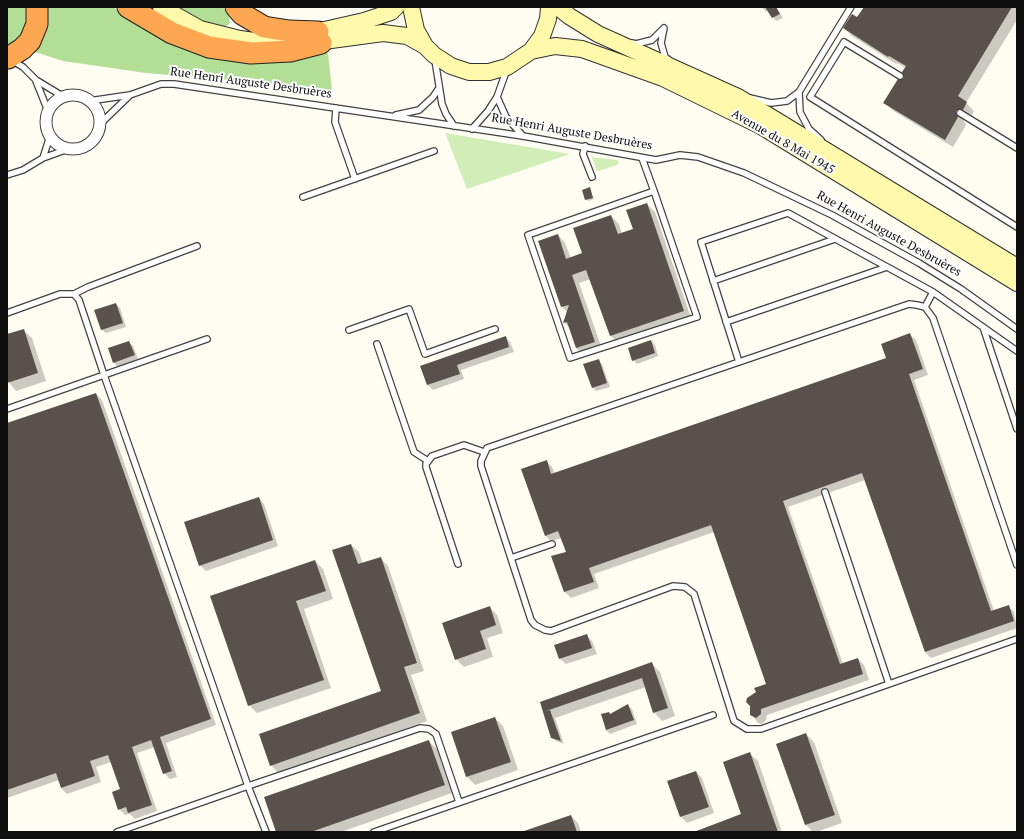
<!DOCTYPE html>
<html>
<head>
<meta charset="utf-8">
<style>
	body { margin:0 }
	#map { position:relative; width:1024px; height:839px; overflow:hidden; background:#fffdf1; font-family:"PT Serif",serif }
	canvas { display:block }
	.frame { position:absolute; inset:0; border:8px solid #0f0f0f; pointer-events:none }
</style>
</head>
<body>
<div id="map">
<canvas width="1024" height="839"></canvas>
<div class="frame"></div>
</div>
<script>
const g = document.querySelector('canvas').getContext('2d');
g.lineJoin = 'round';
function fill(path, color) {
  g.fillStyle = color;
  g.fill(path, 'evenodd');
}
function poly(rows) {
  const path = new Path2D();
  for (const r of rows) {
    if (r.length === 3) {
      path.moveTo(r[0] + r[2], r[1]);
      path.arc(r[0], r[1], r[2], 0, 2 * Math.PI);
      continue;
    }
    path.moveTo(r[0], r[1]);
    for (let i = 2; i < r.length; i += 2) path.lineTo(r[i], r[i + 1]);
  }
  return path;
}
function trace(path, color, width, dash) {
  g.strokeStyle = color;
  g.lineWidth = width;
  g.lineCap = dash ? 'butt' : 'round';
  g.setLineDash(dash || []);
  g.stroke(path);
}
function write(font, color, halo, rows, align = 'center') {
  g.font = font + ' "PT Serif",serif';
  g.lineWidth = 4;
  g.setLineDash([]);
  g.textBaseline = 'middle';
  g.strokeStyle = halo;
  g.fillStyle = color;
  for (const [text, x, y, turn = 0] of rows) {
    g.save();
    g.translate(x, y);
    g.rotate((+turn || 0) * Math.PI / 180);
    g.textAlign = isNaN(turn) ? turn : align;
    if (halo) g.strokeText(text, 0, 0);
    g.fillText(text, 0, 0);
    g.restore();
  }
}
fill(poly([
	[445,133,570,154,467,189],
	[592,157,617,160,619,162,617,165,599,171,596,170]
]), '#d1edb8');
fill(poly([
	[7,7,113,7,123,14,292,58,328,53,332,91,277,84,146,73,63,61,7,43],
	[178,7,222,7,228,12,230,23,222,30,200,23]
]), '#b3de96');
fill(poly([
	[762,7,776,7,783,18,776,21,768,10,766,12],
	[865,7,1017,7,1017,20,966,103,974,111,971,117,968,116,963,119,966,125,953,147,892,110,885,102,904,79,906,68,897,63,896,64,852,36,844,28,858,18],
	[590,189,594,199,588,201,583,191],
	[647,204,655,212,691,318,619,344,611,336,591,279,579,283,602,349,584,356,576,348,569,327,564,322,567,312,562,307,558,235,565,243,571,258,584,254,611,216,619,224,622,234,634,230],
	[116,304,120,308,126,327,106,333,102,330],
	[23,330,32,338,46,381,16,391,7,380,7,335],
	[910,335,916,340,928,375,914,380,994,611,1008,606,1014,612,1017,628,931,658,925,652,865,480,788,507,843,664,858,659,864,665,869,680,767,715,766,720,762,724,758,723,750,712,757,692,767,684,714,532,594,574,599,588,571,598,565,592,553,557,567,552,562,538,551,541,545,535,546,461,552,467,555,474,887,359],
	[505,337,510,342,514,352,461,370,464,379,433,390,428,385,421,366],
	[651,341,655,345,658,356,637,364,633,360],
	[129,342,133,346,138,359,118,367,114,363,109,349],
	[598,360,602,364,610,387,596,391,593,387],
	[96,394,102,400,216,725,166,743,177,777,170,779,164,773,155,747,137,753,157,811,135,819,130,814,125,815,119,809,121,790,111,762,96,767,101,782,67,794,61,788,59,780,7,798,7,425],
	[259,498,264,504,278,546,206,571,200,565],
	[351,545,359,552,363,564,380,558,388,566,424,671,411,675,427,721,278,773,271,765,382,692],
	[315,561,323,569,333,599,304,609,331,688,257,713,249,705,212,597],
	[489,607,497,615,503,633,487,638,493,657,464,667,456,659],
	[586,635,592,641,597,654,566,664,560,659],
	[652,664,660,672,675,716,662,721,654,712,646,687,555,718,564,744,556,741,552,737,544,711],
	[628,706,632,709,637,724,610,734,606,730,602,714,611,715],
	[495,718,503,726,518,770,475,785,467,777],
	[806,734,814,742,842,823,816,832,813,832,806,825,778,744],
	[428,741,437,749,452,793,341,832,277,832],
	[750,754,758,761,782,832,693,832,742,815],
	[696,772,702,778,714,813,687,823,681,817],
	[571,816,578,823,581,832,523,832]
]), '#0003');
fill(poly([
	[765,7,776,7,780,14,772,18],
	[864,7,1012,7,958,96,967,102,963,110,960,109,956,111,958,117,945,140,883,103,898,79,903,79,904,76,902,72,906,66,889,56,888,57,843,28,852,14,857,17],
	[590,187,593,198,585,200,582,190],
	[647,203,684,311,610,336,586,270,572,275,595,342,576,348,567,322,563,323,569,305,561,307,538,241,558,234,566,259,582,253,573,228,611,215,618,234,633,229,626,210],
	[116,303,123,323,101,330,94,310],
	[24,329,38,373,7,383,7,334],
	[910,333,923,369,909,374,991,611,1009,605,1014,621,925,652,862,473,783,501,840,664,858,658,863,674,761,709,761,714,756,718,750,715,750,706,746,702,747,698,756,692,754,688,766,684,711,525,589,568,594,582,564,592,551,556,566,552,558,531,545,536,521,469,547,460,551,474,886,358,881,344],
	[506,336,509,347,457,365,460,374,427,385,420,366],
	[651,340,655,353,632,361,628,348],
	[129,341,135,355,113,363,108,348],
	[599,359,607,383,592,388,583,364],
	[96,393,211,719,160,737,172,771,163,774,151,740,132,747,152,805,128,813,126,807,118,810,112,792,120,789,108,755,90,761,95,776,61,788,56,773,7,790,7,423],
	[259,497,273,540,199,566,184,522],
	[351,544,358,564,381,557,417,663,404,667,420,713,270,766,259,734,381,691,332,550],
	[315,560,326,591,296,601,324,680,248,706,210,596],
	[490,606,496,625,480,631,486,649,455,660,442,623],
	[587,634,592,648,559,659,554,645],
	[652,662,668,708,653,713,642,678,543,712,540,702],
	[628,704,634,720,606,730,601,714,609,712,610,714],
	[550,710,561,741,551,738,543,712],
	[495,717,511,762,466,777,451,732],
	[806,733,835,815,805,825,776,744],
	[429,740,445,785,311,832,276,832,264,797],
	[750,752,778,832,694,832,741,814,723,762],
	[696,771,709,807,680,817,667,781],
	[571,815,577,832,525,832,524,831]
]), '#59514b');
const lane = poly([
	[632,43,636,44,652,40,664,28,661,43,665,57,669,60],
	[435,60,442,104,446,114,454,126],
	[13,61,23,67,36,80,64,97],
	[900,76,844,42,810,97,1017,227],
	[36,81,48,111],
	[799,92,800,112,809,129,821,140],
	[497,97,506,117,523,136],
	[750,98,771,103,787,101,799,92,851,7],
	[89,101,130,95,161,84,174,84,523,136,656,160,680,155,698,157,744,173,832,215,919,263,961,289,1017,329],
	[336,108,335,122,355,179],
	[960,113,1017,148],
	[396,115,419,110,433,97,439,88],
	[99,125,129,96],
	[472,129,488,111,497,97,507,69],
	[585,146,583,154,592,177],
	[43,158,50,136],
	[642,158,654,191,528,235,570,358,697,317,654,191],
	[7,175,23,170,43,158,68,149],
	[303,197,434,151],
	[713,281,835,239],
	[74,294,88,287,197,246],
	[925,307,933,292],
	[7,313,60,294,74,294,79,300,104,375,207,339],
	[726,322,887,267],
	[983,327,1017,429],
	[349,330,409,309,425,354,495,329],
	[377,344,414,452,428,461],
	[739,362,701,242,788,213,933,292,1017,351],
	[7,409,104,375,248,786,117,832],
	[825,492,889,684],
	[511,558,552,544],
	[458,564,426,467,426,464,432,456,464,445,484,452],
	[1017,565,933,318,925,307,917,305,909,304,487,448,481,461,481,466,531,620,535,625,545,630,551,631,673,586,685,587,694,594,734,721,747,729,761,729,1017,639],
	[266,832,248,786,420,728,429,729,436,734,459,802],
	[374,832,713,715]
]);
const street = poly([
	[73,122,27]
]);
const secondary = poly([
	[161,7,200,29,240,39,282,45],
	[411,7,416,30,425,46,434,55,451,66,469,72,489,72,507,67,531,51,542,36,548,19,549,7],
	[558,7,569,16,598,34,738,97,1017,267],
	[307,34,364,21,391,12,396,7],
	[309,43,383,33,407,36,425,46],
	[531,51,555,46,582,49,663,78,761,126,1017,283]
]);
const highway = poly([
	[128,7,172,33,209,47,251,53,290,51,321,43],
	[236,7,242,14,264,27,289,31,318,32],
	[8,58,22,49,30,41,37,24,37,7]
]);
trace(lane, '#424242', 8);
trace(street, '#424242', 13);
trace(secondary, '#313131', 18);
trace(highway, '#202020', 23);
trace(lane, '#fff', 5.5);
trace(street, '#fff', 11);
trace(secondary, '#fff9ac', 16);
trace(highway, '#fda752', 21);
write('12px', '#0f0f0f', '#fff', [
	["Rue Henri Auguste Desbruères",251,83,8],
	["Rue Henri Auguste Desbruères",572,132,10],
	["Avenue du 8 Mai 1945",783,142,30],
	["Rue Henri Auguste Desbruères",889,234,29]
]);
</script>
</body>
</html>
